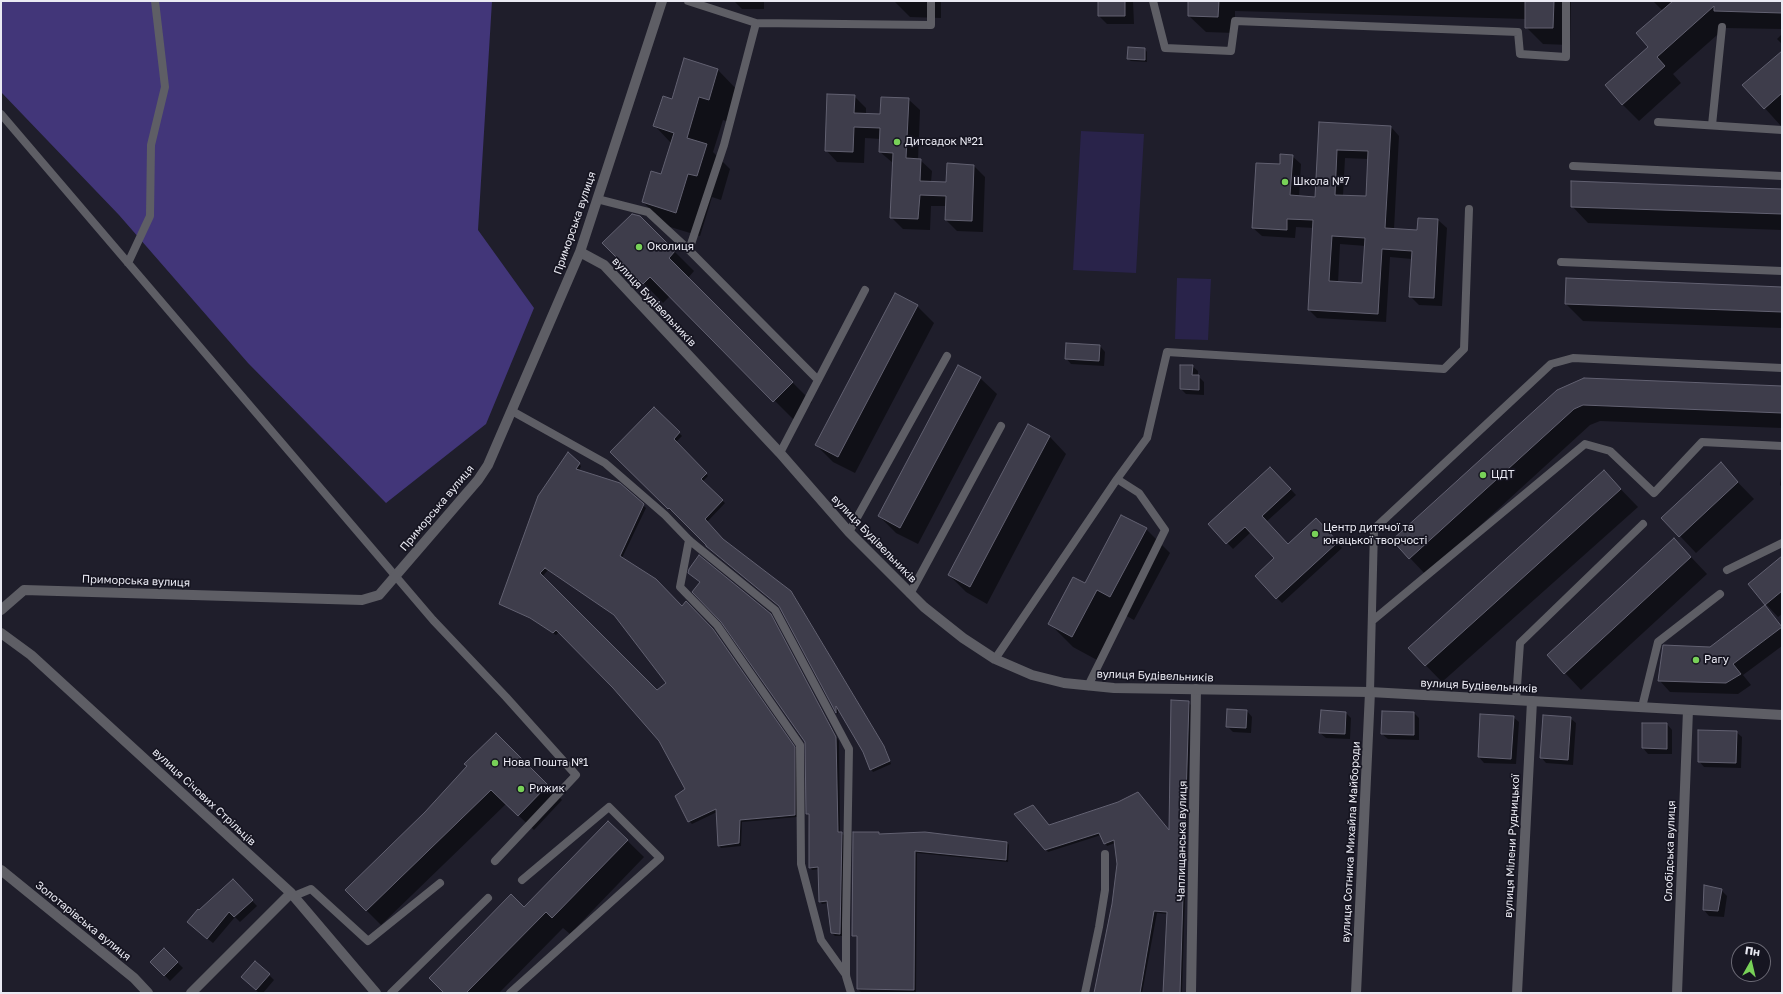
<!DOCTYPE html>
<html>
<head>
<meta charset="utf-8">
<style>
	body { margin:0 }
	#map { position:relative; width:1783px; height:994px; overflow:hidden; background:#1f1e2b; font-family:"Golos Text",sans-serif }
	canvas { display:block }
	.frame { position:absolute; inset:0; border:2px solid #eaeaf3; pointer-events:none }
	.north { position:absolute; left:1731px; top:942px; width:40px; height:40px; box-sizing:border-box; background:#161521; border:1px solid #6b6a75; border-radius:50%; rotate:8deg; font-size:11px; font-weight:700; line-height:16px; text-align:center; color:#eaeaf3 }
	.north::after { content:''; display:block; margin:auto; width:14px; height:18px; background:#78d158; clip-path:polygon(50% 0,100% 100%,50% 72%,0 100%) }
</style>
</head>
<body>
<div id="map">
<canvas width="1783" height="994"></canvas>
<div class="frame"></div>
<div class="north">Пн</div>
</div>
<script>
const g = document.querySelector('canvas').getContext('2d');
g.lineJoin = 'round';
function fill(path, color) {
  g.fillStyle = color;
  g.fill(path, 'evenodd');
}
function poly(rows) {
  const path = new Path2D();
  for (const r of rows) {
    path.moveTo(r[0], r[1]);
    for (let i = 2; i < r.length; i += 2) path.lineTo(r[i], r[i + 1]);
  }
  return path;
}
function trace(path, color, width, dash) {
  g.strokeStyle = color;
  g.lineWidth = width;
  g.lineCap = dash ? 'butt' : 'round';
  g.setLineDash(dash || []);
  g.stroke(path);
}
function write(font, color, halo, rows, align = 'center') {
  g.font = font + ' "Golos Text",sans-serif';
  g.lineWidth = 3.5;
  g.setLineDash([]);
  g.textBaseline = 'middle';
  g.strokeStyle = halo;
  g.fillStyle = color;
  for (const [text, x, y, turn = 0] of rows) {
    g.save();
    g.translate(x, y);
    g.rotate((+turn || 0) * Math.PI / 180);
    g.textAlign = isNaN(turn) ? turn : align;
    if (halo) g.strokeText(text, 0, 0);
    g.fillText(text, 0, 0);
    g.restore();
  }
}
fill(poly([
	[1081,131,1144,134,1136,273,1073,270],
	[1177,278,1211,279,1208,340,1175,339]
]), '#29234a');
fill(poly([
	[1,1,492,1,478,230,534,308,486,424,386,503,248,363,119,215,1,92]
]), '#423679');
fill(poly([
	[734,1,764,1,764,9,742,9],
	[894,1,941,1,941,18,910,17],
	[1099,1,1133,1,1134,24,1107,24,1099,16],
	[1189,1,1571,1,1570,45,1543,44,1526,27,1526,19,1235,11,1235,33,1206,32,1189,16],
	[1653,1,1782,1,1782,29,1725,28,1673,74,1681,83,1639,121,1622,104,1649,47,1663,11],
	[1782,34,1782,44,1777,39],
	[1145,49,1147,52,1147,62,1131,61,1128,59],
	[1782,52,1782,125,1781,126,1744,85],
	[718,70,741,94,732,123,723,120,713,152,730,169,721,200,712,197,700,236,667,226,643,202,661,175,671,143,655,126,672,100],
	[854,96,866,108,866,114,881,115,908,99,920,110,918,160,920,160,932,171,931,182,947,183,974,166,985,177,983,232,957,231,946,220,946,206,931,206,930,230,903,229,891,217,893,163,880,152,881,139,865,138,864,163,837,162,826,150],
	[1320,123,1391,127,1399,136,1394,229,1418,231,1419,219,1438,220,1447,228,1442,306,1419,305,1410,296,1412,259,1390,257,1386,322,1317,318,1309,310,1314,228,1296,227,1295,238,1262,236,1253,228,1280,165,1292,156,1301,164,1299,197,1316,198],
	[1345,158,1368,159,1367,197,1343,196],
	[1340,244,1366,246,1363,284,1338,283],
	[1782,190,1782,230,1588,223,1572,206],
	[639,216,694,271,688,278,812,402,794,420,670,296,663,303,604,243],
	[1782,288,1782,328,1583,321,1566,304],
	[917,306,934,323,855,473,833,462,816,445],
	[1100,346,1105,352,1104,366,1071,364,1066,358],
	[1192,366,1198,371,1198,376,1204,382,1204,395,1186,394,1181,389],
	[980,378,997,394,918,544,896,533,879,516],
	[1782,387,1782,428,1600,421,1590,425,1426,575,1410,558,1557,391],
	[654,408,682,436,676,442,708,476,702,482,725,503,707,522,723,540,794,595,886,749,891,764,873,772,871,769,864,751,838,707,838,714,837,713,780,606,709,549,708,545,673,510,671,511,611,452],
	[1050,437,1066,454,987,604,966,592,949,575],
	[568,453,581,466,579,471,619,484,646,508,622,558,715,632,797,750,797,817,742,822,741,846,721,848,719,846,717,812,692,824,689,821,687,790,660,740,613,688,559,632,556,635,533,620,500,603],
	[548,570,616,616,667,683,657,692,542,577],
	[1720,464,1754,499,1696,553,1680,536],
	[1782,470,1782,487,1780,485],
	[1604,472,1638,507,1442,682,1409,648],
	[1275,473,1296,495,1266,522,1288,546,1321,525,1342,548,1282,603,1277,598,1275,558,1251,532,1233,549,1209,524],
	[1146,529,1170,553,1134,620,1121,613,1097,660,1073,647,1049,623,1085,584],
	[1674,539,1707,574,1581,690,1565,673],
	[1782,557,1782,614,1778,617,1766,604],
	[1765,607,1782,626,1782,646,1743,675,1751,685,1738,694,1670,692,1660,681,1711,648],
	[770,614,839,741,840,833,844,835,843,936,835,936,832,933,828,903,822,904,820,902,819,869,812,870,810,867,806,742],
	[1188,702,1191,705,1182,993,1164,993,1168,914,1157,913,1142,993,1095,993,1113,905,1118,864,1115,843,1107,846,1101,835,1048,852,1046,849,1050,826,1170,832],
	[1247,711,1252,717,1251,733,1233,732,1227,726],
	[1346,713,1351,718,1350,739,1326,738,1320,733],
	[1414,713,1419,718,1419,740,1388,739,1382,734],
	[1513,717,1519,722,1516,764,1484,763,1479,757],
	[1570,718,1576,723,1573,765,1546,763,1541,757],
	[1667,724,1672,730,1672,754,1648,754,1643,748],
	[1736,732,1742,737,1741,768,1704,767,1699,761],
	[496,734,562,800,534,830,506,804,381,925,346,890,426,813],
	[608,822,644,857,570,934,563,928,499,993,445,993,524,908],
	[879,833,881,835,1007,842,1009,845,1008,862,917,853,916,993,868,993,861,992,858,989,858,938,853,935],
	[232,880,257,906,240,922,235,917,213,943,193,927,199,911],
	[1705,887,1721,890,1727,896,1724,917,1709,916,1704,910],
	[164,949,183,968,170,981,152,962],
	[269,975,274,980,263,993,259,993,242,977]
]), '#0007');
const building = poly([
	[1098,1,1125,1,1125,16,1098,16,1098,1],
	[1188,1,1219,1,1218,17,1188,16,1188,1],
	[1525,1,1554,1,1553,28,1525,28,1525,1],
	[1673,1,1782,1,1782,13,1714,11,1714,6,1657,57,1665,66,1622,105,1605,85,1648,47,1636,33,1673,1],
	[1128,47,1145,48,1145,60,1127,59,1128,47],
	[1782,51,1782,93,1764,109,1742,85,1782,51],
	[684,58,718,69,709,100,699,97,687,138,707,144,697,176,688,174,676,213,642,202,651,171,661,174,674,133,653,126,663,96,672,99,684,58],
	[827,94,855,95,854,113,880,114,881,97,909,98,906,158,921,159,920,181,946,182,947,163,974,165,972,221,945,220,946,196,920,195,918,219,890,218,893,153,879,152,880,128,854,127,853,152,825,151,827,94],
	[1319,122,1391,126,1385,228,1417,230,1418,218,1438,219,1434,298,1409,297,1412,251,1382,249,1378,314,1308,310,1313,220,1287,219,1287,230,1252,228,1256,163,1280,164,1280,154,1293,155,1290,195,1315,197,1319,122],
	[1337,150,1368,151,1366,196,1335,195,1337,150],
	[1332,236,1365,238,1362,283,1329,281,1332,236],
	[1571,181,1782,189,1782,214,1571,207,1571,181],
	[632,214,640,216,675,251,669,258,793,382,773,402,650,277,643,284,602,243,632,214],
	[1566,278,1782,287,1782,312,1565,304,1566,278],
	[895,293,918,305,838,457,815,445,895,293],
	[1066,343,1100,345,1099,361,1065,359,1066,343],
	[958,365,981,377,900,528,878,516,958,365],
	[1180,365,1193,365,1192,375,1199,375,1199,390,1180,389,1180,365],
	[1584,378,1782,386,1782,413,1583,405,1574,409,1409,559,1392,540,1557,390,1584,378],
	[654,407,680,432,674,439,707,473,701,479,723,500,705,519,723,539,791,591,884,746,890,761,870,770,863,752,836,706,836,713,779,606,706,546,706,545,669,508,668,509,610,452,654,407],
	[1028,424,1050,436,970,587,948,575,1028,424],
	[568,452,580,463,576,469,620,483,644,504,620,556,656,579,682,606,686,601,713,629,795,747,795,815,740,820,739,843,718,846,716,809,688,822,675,796,685,789,659,741,613,688,556,630,553,633,530,618,499,604,538,496,568,452],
	[545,568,614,615,666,683,657,690,540,573,545,568],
	[1721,462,1738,482,1679,537,1661,518,1721,462],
	[1270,467,1291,489,1262,516,1288,544,1316,518,1338,542,1276,599,1255,576,1274,558,1245,527,1226,544,1208,524,1270,467],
	[1604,470,1621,489,1425,666,1408,648,1604,470],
	[1121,515,1147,528,1110,597,1097,590,1072,637,1048,624,1073,577,1085,583,1121,515],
	[1674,538,1691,557,1564,674,1547,655,1674,538],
	[699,555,771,614,836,737,838,832,842,832,840,934,831,933,827,901,819,902,818,867,809,868,809,814,806,814,805,742,721,622,692,592,700,582,688,573,689,569,699,555],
	[1782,556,1782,591,1765,605,1748,584,1782,556],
	[1765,605,1782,627,1733,664,1741,674,1726,683,1658,681,1663,645,1710,647,1765,605],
	[1171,700,1189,701,1180,993,1163,993,1167,912,1154,911,1140,993,1094,993,1112,904,1117,864,1114,840,1104,844,1099,833,1045,850,1014,814,1033,805,1049,825,1118,802,1138,792,1169,830,1171,700],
	[1227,709,1247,710,1246,728,1226,727,1227,709],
	[1321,710,1346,712,1345,734,1319,733,1321,710],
	[1382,711,1414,712,1414,735,1381,734,1382,711],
	[1480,714,1514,716,1511,759,1478,757,1480,714],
	[1543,715,1571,717,1568,760,1540,758,1543,715],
	[1642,723,1667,723,1667,749,1642,748,1642,723],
	[1698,730,1737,731,1736,763,1698,762,1698,730],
	[496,733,548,785,518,816,491,790,366,911,345,890,425,812,467,766,464,764,496,733],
	[608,821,628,840,552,918,546,912,466,993,444,993,429,978,511,894,524,907,608,821],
	[853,832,879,832,879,834,925,832,1007,842,1006,860,915,851,914,990,857,989,857,936,852,936,853,832],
	[233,879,253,900,234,917,229,912,207,939,187,922,198,909,199,910,233,879],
	[1704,885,1722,889,1718,911,1703,910,1704,885],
	[164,948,178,962,164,976,150,962,164,948],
	[255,961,270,974,256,990,241,977,255,961]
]);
fill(building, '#3e3d4b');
trace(building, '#626171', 1);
trace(poly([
	[688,1,756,23,724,145,689,250],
	[1153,1,1165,48,1231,51,1235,21,1518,32,1520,54,1566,57,1566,1],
	[756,23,931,25,931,1],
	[1,114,433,620,506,697,576,775,495,861],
	[1658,122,1782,130],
	[1712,125,1722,27],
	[1573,166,1782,176],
	[597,199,648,212,689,250,818,380],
	[1561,262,1782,271],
	[128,263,150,216,151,145,165,87,155,1],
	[512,411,605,463,665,515,689,540,775,610,849,749,846,923,846,976,851,993],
	[780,453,865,290],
	[1117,479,1147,438,1167,352,1444,369,1464,349,1469,209],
	[849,532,947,356],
	[689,540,680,587,717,625,800,745,801,864,821,940,846,975],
	[1727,570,1782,543],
	[910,594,1001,426],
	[1372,621,1585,444,1610,451,1654,493,1702,442,1782,446],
	[995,659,1117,479,1139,493,1165,530,1088,686],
	[1370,692,1374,529,1551,364,1573,358,1782,368],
	[1516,700,1520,643,1643,524],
	[1642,707,1658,642,1720,594],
	[294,896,311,889,368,941,440,883],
	[391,993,488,898],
	[510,993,660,858,609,807,522,880],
	[1085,993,1099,927,1105,890,1105,854]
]), '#5e5e65', 8);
trace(poly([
	[1,633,31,655,291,893,376,993],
	[1,870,134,978,148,993],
	[191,993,291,893],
	[1191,993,1196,689],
	[1356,993,1370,692],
	[1517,993,1532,701],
	[1677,993,1688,710]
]), '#5e5e65', 10);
trace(poly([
	[580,252,604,265,780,453,849,532,924,607,963,638,995,659,1032,675,1064,683,1114,688,1370,692,1782,715],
	[1,610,24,590,362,600,379,595,478,480,488,465,580,252,662,1]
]), '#5e5e65', 10);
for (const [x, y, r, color] of [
	[897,142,4,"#78d158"],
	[1285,182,4,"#78d158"],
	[639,247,4,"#78d158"],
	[1483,475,4,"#78d158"],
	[1315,534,4,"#78d158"],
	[1696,660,4,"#78d158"],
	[495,763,4,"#78d158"],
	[521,789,4,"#78d158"]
]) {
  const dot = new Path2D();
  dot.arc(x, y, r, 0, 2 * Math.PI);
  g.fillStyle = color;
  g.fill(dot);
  trace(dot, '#161521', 1.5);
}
write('11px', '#eaeaf3', '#161521', [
	["Дитсадок №21",905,142],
	["Школа №7",1293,182],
	["Околиця",647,247],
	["ЦДТ",1491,475],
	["Центр дитячої та",1323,528],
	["юнацької творчості",1323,541],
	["Рагу",1704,660],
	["Нова Пошта №1",503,763],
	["Рижик",529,789]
], 'left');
write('11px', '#eaeaf3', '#161521', [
	["Приморська вулиця",575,223,-71],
	["вулиця Будівельників",654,302,47],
	["Приморська вулиця",437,508,-50],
	["вулиця Будівельників",874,539,46],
	["Приморська вулиця",136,581,2],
	["вулиця Будівельників",1155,676,2],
	["вулиця Будівельників",1479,686,3],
	["вулиця Січових Стрільців",204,797,43],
	["Чаплищанська вулиця",1182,841,-89],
	["вулиця Сотника Михайла Майбороди",1351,842,-87],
	["вулиця Мілени Рудницької",1512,846,-87],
	["Слобідська вулиця",1670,851,-88],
	["Золотарівська вулиця",83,921,39]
]);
</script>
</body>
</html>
